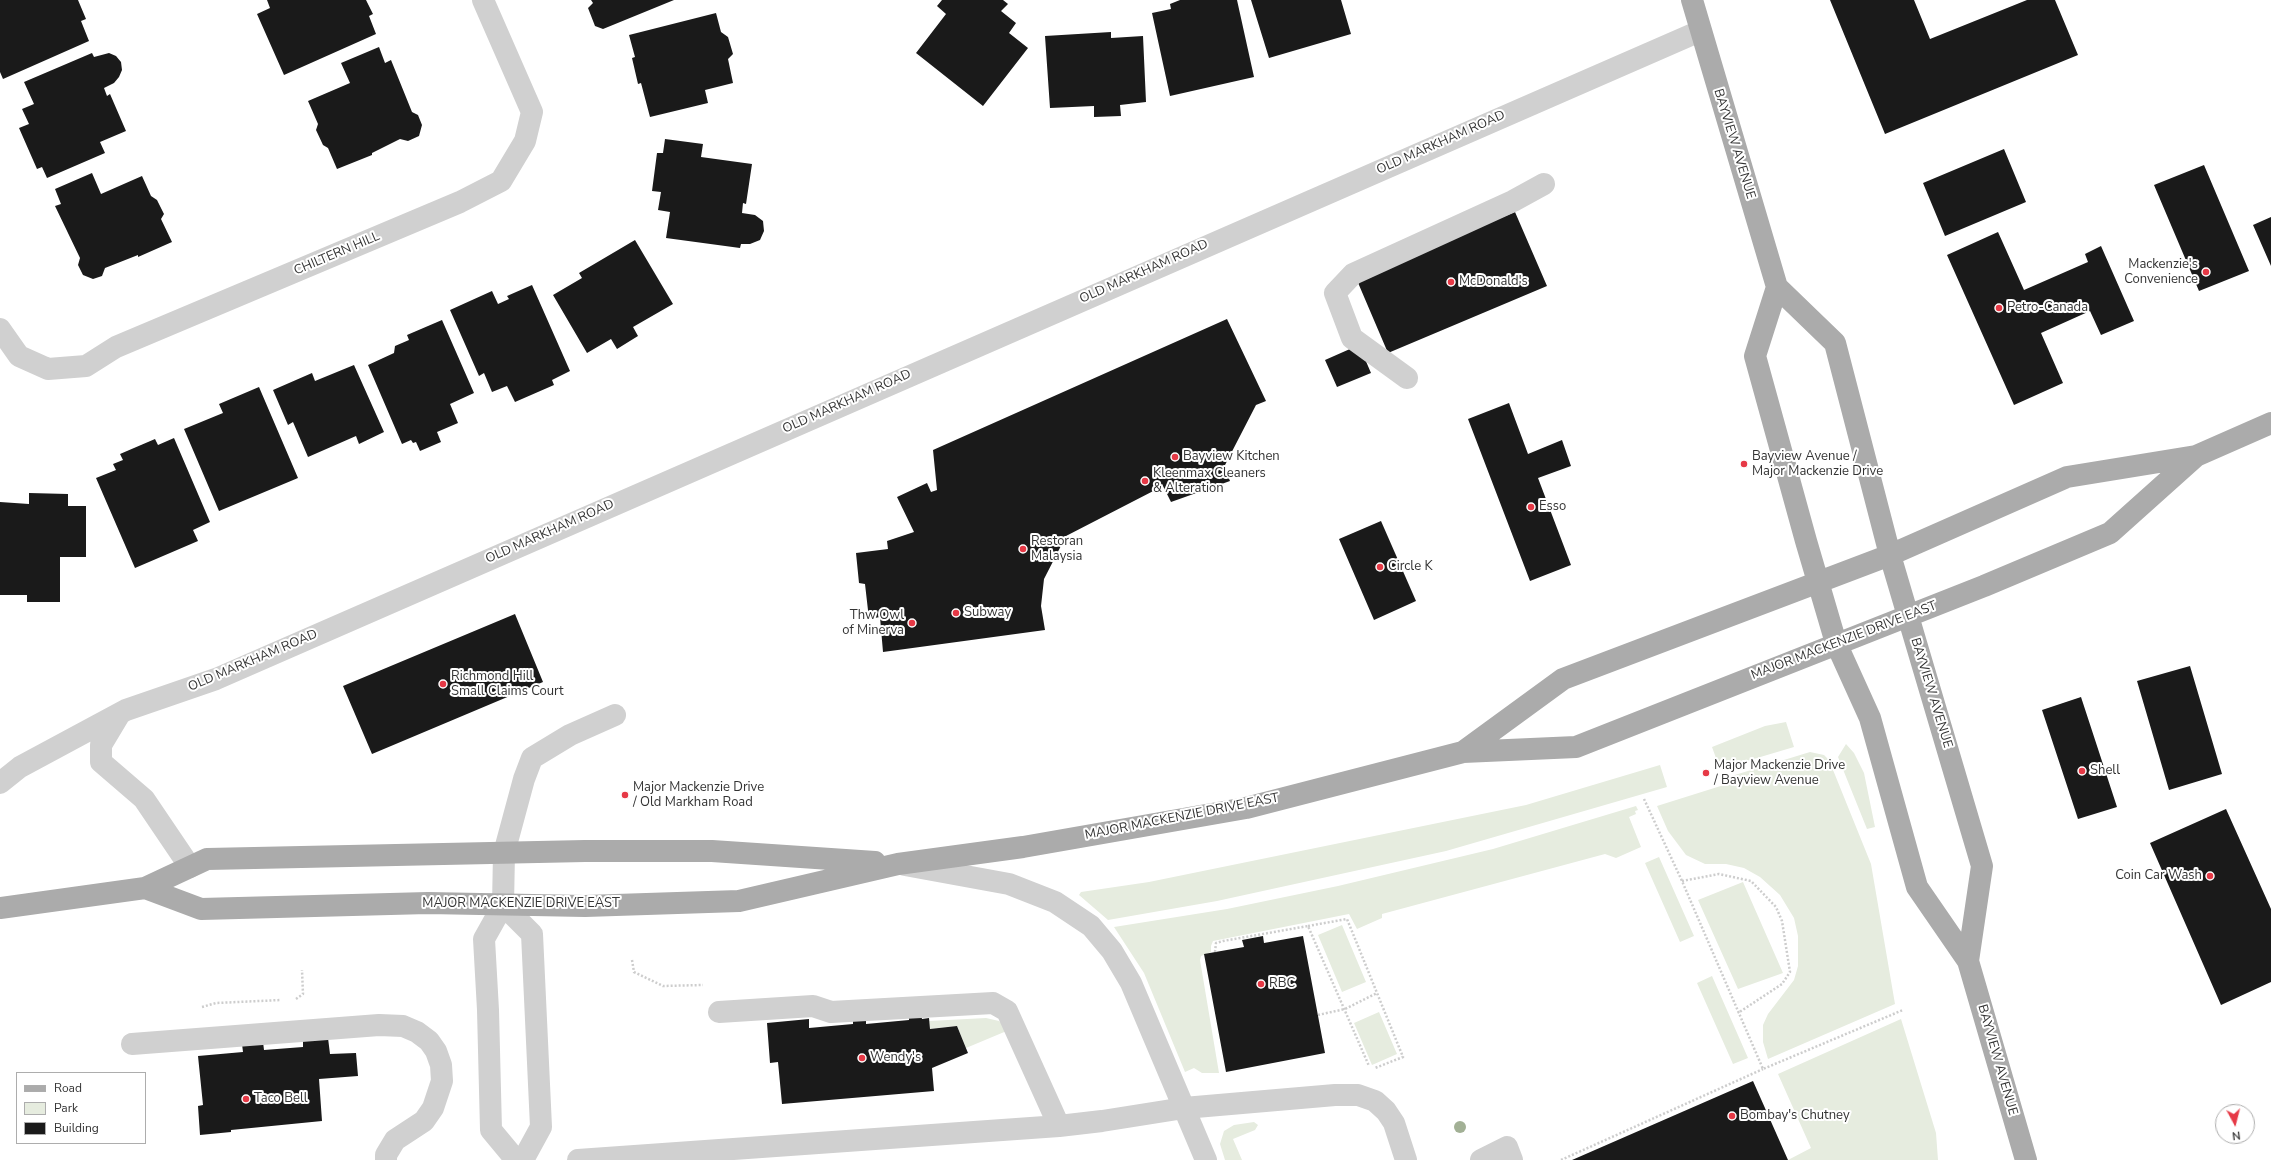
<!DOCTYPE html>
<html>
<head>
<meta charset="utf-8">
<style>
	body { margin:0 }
	#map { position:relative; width:2271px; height:1160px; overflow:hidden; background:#fff; font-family:"Nunito Sans",sans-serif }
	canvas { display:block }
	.legend { position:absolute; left:16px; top:1072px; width:130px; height:72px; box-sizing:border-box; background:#fff; border:1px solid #adadad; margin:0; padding:5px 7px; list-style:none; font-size:12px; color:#333 }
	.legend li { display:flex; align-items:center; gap:8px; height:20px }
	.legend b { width:20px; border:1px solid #adadad }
	.north { position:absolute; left:2215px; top:1104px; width:40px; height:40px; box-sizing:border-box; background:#fff; border:1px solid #adadad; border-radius:50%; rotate:173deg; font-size:11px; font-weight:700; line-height:16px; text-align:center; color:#333 }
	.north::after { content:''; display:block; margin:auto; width:14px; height:18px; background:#e63946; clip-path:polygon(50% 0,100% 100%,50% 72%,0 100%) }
</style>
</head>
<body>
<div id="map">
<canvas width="2271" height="1160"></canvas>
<ul class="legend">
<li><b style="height:5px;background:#ababab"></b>Road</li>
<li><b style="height:11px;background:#e6ecdf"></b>Park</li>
<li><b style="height:11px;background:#1a1a1a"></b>Building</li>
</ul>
<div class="north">N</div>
</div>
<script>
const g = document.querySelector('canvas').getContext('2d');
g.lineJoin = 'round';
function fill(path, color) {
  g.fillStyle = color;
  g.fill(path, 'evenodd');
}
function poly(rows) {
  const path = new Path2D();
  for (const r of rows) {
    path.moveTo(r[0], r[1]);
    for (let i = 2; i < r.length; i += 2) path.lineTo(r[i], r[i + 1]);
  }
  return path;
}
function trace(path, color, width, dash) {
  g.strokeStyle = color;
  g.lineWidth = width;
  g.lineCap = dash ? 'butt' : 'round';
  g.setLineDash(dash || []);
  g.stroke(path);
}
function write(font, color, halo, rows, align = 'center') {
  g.font = font + ' "Nunito Sans",sans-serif';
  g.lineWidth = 4;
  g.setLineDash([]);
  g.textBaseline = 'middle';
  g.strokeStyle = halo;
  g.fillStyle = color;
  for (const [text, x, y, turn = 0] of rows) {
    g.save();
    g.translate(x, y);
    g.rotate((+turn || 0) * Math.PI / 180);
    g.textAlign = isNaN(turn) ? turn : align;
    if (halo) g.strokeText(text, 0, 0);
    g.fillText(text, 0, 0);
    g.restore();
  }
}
fill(poly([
	[1786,722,1794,747,1720,769,1712,747,1765,726],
	[1846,744,1854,753,1864,773,1875,827,1867,829,1838,757],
	[1810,752,1824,755,1829,760,1871,864,1895,1004,1768,1059,1763,1042,1763,1025,1768,1014,1794,980,1798,966,1798,936,1794,918,1780,895,1760,877,1744,868,1726,864,1705,864,1686,855,1668,831,1657,806,1727,784,1725,778],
	[1660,765,1667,787,1446,851,1217,901,1108,920,1079,895,1081,892,1149,882,1526,805],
	[1636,806,1638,810,1635,811,1636,814,1629,817,1641,847,1616,858,1605,854,1382,914,1382,918,1357,929,1349,914,1213,941,1211,946,1211,952,1201,956,1200,960,1219,1073,1202,1073,1194,1068,1185,1072,1144,973,1114,927,1227,909,1338,886,1493,849],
	[1659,857,1694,936,1680,942,1645,863],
	[1743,882,1783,973,1738,989,1698,900],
	[1342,925,1366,982,1342,992,1318,935],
	[1712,976,1748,1058,1733,1064,1697,983],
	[1379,1012,1397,1054,1372,1065,1354,1023],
	[986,1018,999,1021,1009,1030,966,1048,957,1026,930,1029,929,1021],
	[1901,1019,1936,1133,1938,1160,1788,1160,1811,1148,1778,1074],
	[1254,1122,1258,1125,1255,1130,1233,1139,1242,1160,1225,1160,1220,1144,1224,1131,1234,1125]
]), '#e6ecdf');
fill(poly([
	[0,0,78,0,86,19,81,21,89,41,3,79,0,72],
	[267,0,366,0,373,14,369,16,376,34,284,75,257,14,270,8],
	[591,0,674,0,603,29,595,26,588,8,593,3],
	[942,0,1003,0,1008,4,1001,11,1016,23,1009,33,1028,48,983,106,916,53,946,14,937,6],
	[1180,0,1237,0,1254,77,1170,96,1152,13,1171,9,1170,4],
	[1251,0,1341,0,1351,34,1269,58],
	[1830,0,1914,0,1930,39,2027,0,2055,0,2078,55,1885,134],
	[716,13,721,32,728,37,733,54,728,59,733,83,705,90,708,103,650,117,641,83,638,84,632,58,635,57,629,35],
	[1111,32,1111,38,1143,36,1146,102,1120,105,1121,116,1094,117,1094,106,1050,108,1045,36],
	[379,47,385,63,391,60,412,112,418,115,422,125,419,136,408,141,400,139,372,153,372,155,337,169,328,148,323,145,316,130,318,124,308,101,350,83,341,63],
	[92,53,94,57,109,53,116,56,121,62,122,70,119,77,114,83,104,88,107,96,110,94,126,131,100,142,105,153,47,178,42,167,37,169,19,128,29,124,22,109,34,104,24,82],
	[665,139,703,144,701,157,752,164,746,204,743,203,742,213,755,215,763,221,764,231,760,240,750,244,741,244,740,248,666,238,670,212,658,210,661,192,652,191,657,153,663,153],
	[2004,149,2026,202,1945,236,1923,183],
	[2204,165,2249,271,2199,291,2154,185],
	[92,173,101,194,142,176,151,196,157,200,164,214,161,219,172,242,138,257,138,255,105,268,102,276,93,279,83,275,78,265,80,258,55,206,61,204,55,189],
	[1515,212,1547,286,1388,353,1356,278],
	[2271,217,2271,266,2253,225],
	[1998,232,2024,290,2088,262,2085,254,2101,246,2134,321,2101,335,2090,311,2041,333,2063,383,2014,405,1947,255],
	[635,240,673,304,633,327,638,336,617,349,611,339,587,353,553,295,582,278,579,273],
	[532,285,570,371,552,380,554,385,515,402,507,386,492,392,484,373,479,376,450,310,492,291,498,304,509,299,507,296],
	[1227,319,1266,401,1256,405,1224,467,1230,481,1171,502,1163,486,1066,536,1044,579,1041,606,1045,630,883,652,880,617,869,619,865,584,859,583,856,553,888,549,887,541,914,532,897,497,927,483,931,492,937,490,933,450],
	[442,320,474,393,450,404,458,423,437,432,441,442,420,451,416,442,413,443,411,440,402,444,368,365,394,353,395,346,409,340,407,335],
	[1359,345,1371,373,1337,387,1325,360],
	[354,365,384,432,359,444,356,436,308,457,293,422,288,425,273,390,312,373,315,381],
	[259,387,298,478,219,511,184,429,223,413,219,404],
	[1509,403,1528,454,1562,440,1571,466,1538,478,1571,565,1530,581,1468,419],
	[174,438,210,522,193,530,198,541,135,568,96,478,116,470,113,464,123,460,120,454,155,439,158,445],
	[29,493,68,494,68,506,86,506,86,557,60,557,60,602,27,602,27,595,0,595,0,502,29,504],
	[1381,521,1416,601,1374,620,1339,539],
	[515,614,543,682,372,754,343,686],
	[2190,666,2222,774,2169,790,2137,681],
	[2081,697,2117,807,2078,819,2042,710],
	[2226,809,2271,909,2271,982,2221,1005,2150,843],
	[1263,936,1264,943,1303,936,1325,1053,1226,1072,1204,954,1244,947,1242,940],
	[921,1015,922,1019,929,1018,930,1029,957,1026,968,1053,932,1068,934,1091,782,1104,778,1062,770,1063,767,1023,809,1019,809,1028,853,1024,853,1021,866,1020,866,1024,909,1020,909,1016],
	[328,1038,330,1054,356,1053,358,1076,319,1079,322,1121,231,1130,231,1132,200,1135,198,1106,203,1105,198,1056,243,1052,242,1044,263,1042,264,1050,303,1047,303,1039],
	[1753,1081,1788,1160,1572,1160]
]), '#1a1a1a');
trace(poly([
	[1644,799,1682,881,1763,1069,1903,1010],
	[1682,881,1719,874,1751,881,1776,907,1782,921,1790,972,1782,984,1738,1013],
	[1308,926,1347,919,1403,1057,1375,1068],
	[1215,952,1216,943,1223,941,1308,926,1369,1066],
	[632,960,634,972,663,986,703,985],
	[296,999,303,994,302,970],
	[202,1007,216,1003,281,1000],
	[1318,1015,1345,1009,1377,993],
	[1561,1160,1763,1069]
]), '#cdcdcd', 2.5, [2, 2]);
trace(poly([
	[0,329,19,356,48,369,86,366,116,347,460,202,501,181,525,141,532,112,483,0],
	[1407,378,1352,338,1335,293,1353,274,1513,201,1544,184],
	[119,715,101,745,101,762,144,799,190,867],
	[0,783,20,767,126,710,216,679,1700,31],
	[905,865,1009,884,1055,902,1091,926,1112,951,1131,983,1206,1160],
	[503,905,532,934,541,1127,523,1160],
	[719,1012,813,1006,831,1012,993,1003,1007,1011,1059,1126],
	[132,1044,379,1025,403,1026,417,1032,429,1041,436,1051,441,1065,442,1081,433,1108,424,1121,395,1140,386,1155,386,1160],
	[516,1160,491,1130,488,1010,484,939,503,905,504,853,524,779,532,758,570,735,615,715],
	[578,1160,1059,1126,1102,1121,1184,1108,1335,1095,1358,1095,1375,1101,1386,1111,1394,1123,1406,1160],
	[1481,1160,1507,1147,1512,1160]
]), '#d0d0d0', 22);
trace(poly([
	[1692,0,1777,287,1835,343,1890,555,1982,866,1968,961],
	[1777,287,1755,356,1806,541,1836,643,1870,718,1917,887,1968,961,2026,1160],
	[1463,752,1563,679,1890,555,2067,477,2196,456,2271,423],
	[145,888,201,909,428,903,585,906,739,901,898,864,1023,847,1246,808,1463,752,1576,747,1984,586,2110,533,2196,456],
	[0,908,145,888,207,859,585,851,712,851,875,862]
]), '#ababab', 22);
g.fillStyle = '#a2b095';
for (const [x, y] of [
	[1460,1127]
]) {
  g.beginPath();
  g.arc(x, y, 6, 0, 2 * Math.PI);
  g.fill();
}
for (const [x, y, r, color] of [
	[2206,272,4,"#e63946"],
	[1451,282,4,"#e63946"],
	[1999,308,4,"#e63946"],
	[1175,457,4,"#e63946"],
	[1744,464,4,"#e63946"],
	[1145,481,4,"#e63946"],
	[1531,507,4,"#e63946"],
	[1023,549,4,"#e63946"],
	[1380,567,4,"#e63946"],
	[956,613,4,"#e63946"],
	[912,623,4,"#e63946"],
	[443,684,4,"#e63946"],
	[2082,771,4,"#e63946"],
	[1706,773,4,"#e63946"],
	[625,795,4,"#e63946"],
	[2210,876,4,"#e63946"],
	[1261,984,4,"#e63946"],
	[862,1058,4,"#e63946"],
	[246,1099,4,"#e63946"],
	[1732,1116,4,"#e63946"]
]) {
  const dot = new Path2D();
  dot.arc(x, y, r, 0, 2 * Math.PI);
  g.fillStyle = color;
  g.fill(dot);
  trace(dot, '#fff', 1.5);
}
write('13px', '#333', '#fff', [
	["OLD MARKHAM ROAD",1441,143,-24],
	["BAYVIEW AVENUE",1734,144,73],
	["CHILTERN HILL",337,254,-23],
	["OLD MARKHAM ROAD",1144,272,-24],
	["OLD MARKHAM ROAD",847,402,-24],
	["OLD MARKHAM ROAD",550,532,-24],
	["MAJOR MACKENZIE DRIVE EAST",1844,641,-21],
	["OLD MARKHAM ROAD",253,661,-23],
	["BAYVIEW AVENUE",1931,693,73],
	["MAJOR MACKENZIE DRIVE EAST",1182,817,-11],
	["MAJOR MACKENZIE DRIVE EAST",521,904],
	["BAYVIEW AVENUE",1997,1060,74]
]);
write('13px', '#333', '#fff', [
	["Mackenzie's",2198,265,"right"],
	["Convenience",2198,280,"right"],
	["McDonald's",1459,282],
	["Petro-Canada",2007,308],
	["Bayview Kitchen",1183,457],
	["Bayview Avenue /",1752,457],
	["Major Mackenzie Drive",1752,472],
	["Kleenmax Cleaners",1153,474],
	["& Alteration",1153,489],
	["Esso",1539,507],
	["Restoran",1031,542],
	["Malaysia",1031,557],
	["Circle K",1388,567],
	["Subway",964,613],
	["Thw Owl",904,616,"right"],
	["of Minerva",904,631,"right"],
	["Richmond Hill",451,677],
	["Small Claims Court",451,692],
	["Major Mackenzie Drive",1714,766],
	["/ Bayview Avenue",1714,781],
	["Shell",2090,771],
	["Major Mackenzie Drive",633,788],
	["/ Old Markham Road",633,803],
	["Coin Car Wash",2202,876,"right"],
	["RBC",1269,984],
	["Wendy's",870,1058],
	["Taco Bell",254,1099],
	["Bombay's Chutney",1740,1116]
], 'left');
</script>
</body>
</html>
